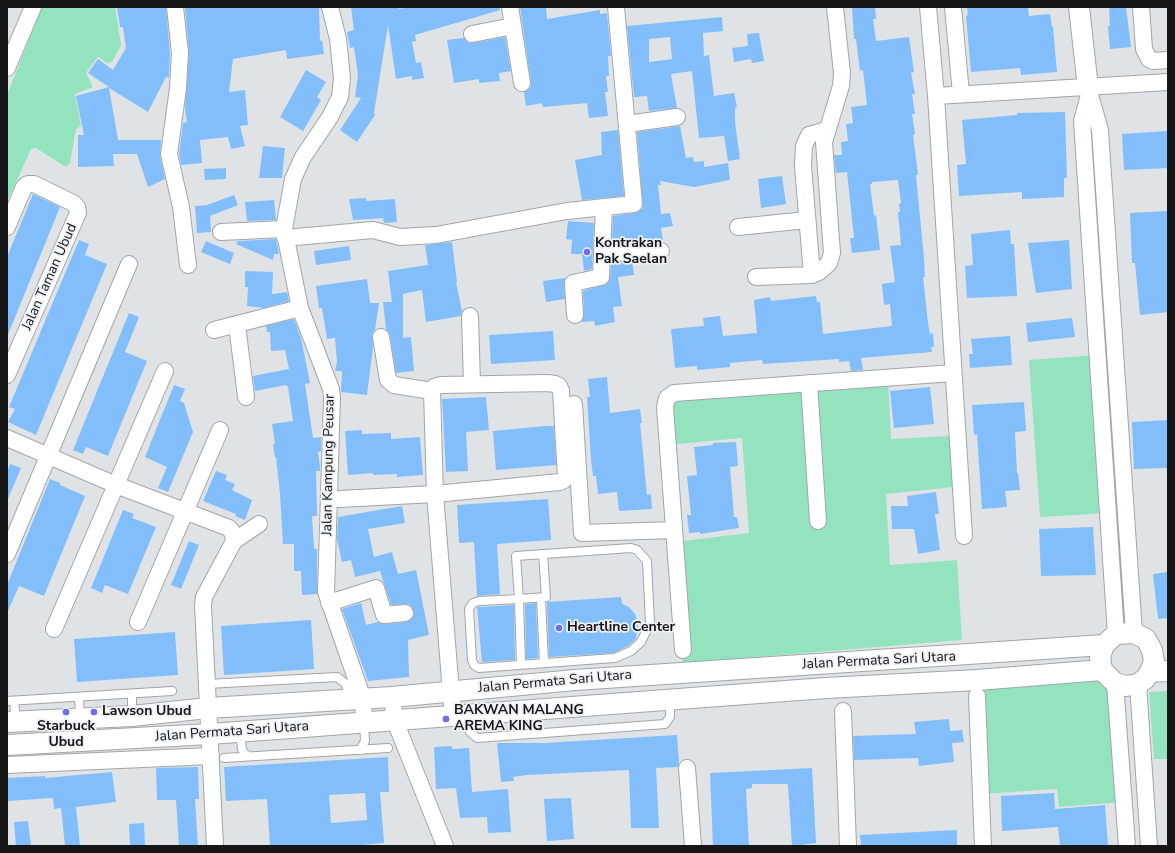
<!DOCTYPE html>
<html>
<head>
<meta charset="utf-8">
<style>
	body { margin:0 }
	#map { position:relative; width:1175px; height:853px; overflow:hidden; background:#e0e3e6; font-family:"Nunito Sans",sans-serif }
	canvas { display:block }
	.frame { position:absolute; inset:0; border:8px solid #151617; pointer-events:none }
</style>
</head>
<body>
<div id="map">
<canvas width="1175" height="853"></canvas>
<div class="frame"></div>
</div>
<script>
const g = document.querySelector('canvas').getContext('2d');
g.lineJoin = 'round';
function fill(path, color) {
  g.fillStyle = color;
  g.fill(path, 'evenodd');
}
function poly(rows) {
  const path = new Path2D();
  for (const r of rows) {
    path.moveTo(r[0], r[1]);
    for (let i = 2; i < r.length; i += 2) path.lineTo(r[i], r[i + 1]);
  }
  return path;
}
function trace(path, color, width, dash) {
  g.strokeStyle = color;
  g.lineWidth = width;
  g.lineCap = dash ? 'butt' : 'round';
  g.setLineDash(dash || []);
  g.stroke(path);
}
function write(font, color, halo, rows, align = 'center') {
  g.font = font + ' "Nunito Sans",sans-serif';
  g.lineWidth = 3.5;
  g.setLineDash([]);
  g.textBaseline = 'middle';
  g.strokeStyle = halo;
  g.fillStyle = color;
  for (const [text, x, y, turn = 0] of rows) {
    g.save();
    g.translate(x, y);
    g.rotate((+turn || 0) * Math.PI / 180);
    g.textAlign = isNaN(turn) ? turn : align;
    if (halo) g.strokeText(text, 0, 0);
    g.fillText(text, 0, 0);
    g.restore();
  }
}
fill(poly([
	[42,7,115,7,121,45,112,62,107,63,98,57,88,70,86,73,93,87,75,94,81,126,76,129,70,163,67,166,64,166,36,148,31,149,7,202,7,95],
	[1097,355,1108,513,1040,517,1029,360],
	[888,377,891,439,950,436,954,487,886,494,890,565,957,560,962,640,683,663,675,542,749,533,742,438,668,445,674,393],
	[1102,670,1115,683,1124,802,1059,807,1057,789,981,794,977,680],
	[1168,691,1168,759,1154,759,1149,692]
]), '#93e4be');
fill(poly([
	[117,7,166,7,170,53,169,78,166,77,148,112,109,88,118,140,161,140,160,156,165,179,148,187,137,154,113,154,114,166,78,167,78,135,84,135,76,96,109,87,88,73,98,59,113,70,126,48,123,27,120,27],
	[185,7,319,7,320,41,322,40,324,54,287,59,286,50,233,59,229,92,245,90,248,125,240,126,245,146,231,149,228,137,200,140,202,163,181,165,179,154,183,123,187,122,185,109,189,53],
	[351,7,399,7,399,9,410,7,499,7,500,10,415,35,416,41,412,42,416,63,421,62,424,78,412,80,412,76,396,79,388,25,374,113,375,115,357,142,340,130,361,98,355,97,358,75,354,47,350,48,347,32,354,30],
	[520,7,546,7,547,19,600,10,600,14,607,13,611,56,608,56,609,76,606,76,608,92,605,92,608,116,589,118,587,103,543,107,542,103,526,106,524,92,531,87,531,82],
	[852,7,875,7,876,19,873,19,876,41,909,37,914,72,911,73,915,94,912,94,915,114,912,114,915,134,913,135,918,175,916,175,924,258,925,277,923,277,928,323,930,334,933,333,934,347,931,347,932,352,861,358,863,370,851,371,849,361,839,362,839,359,763,364,762,360,730,363,730,367,697,370,697,366,675,368,671,329,704,326,703,318,720,316,723,336,757,333,754,300,770,297,771,301,816,296,817,302,820,302,823,334,892,326,890,304,884,305,882,284,895,282,890,246,901,245,898,212,900,212,899,204,901,203,898,180,872,182,872,184,870,184,874,216,876,215,880,250,852,253,850,238,854,238,847,172,836,173,834,155,842,155,841,142,848,141,846,124,853,123,851,107,867,105,863,70,860,71,856,39,854,39],
	[967,7,1028,7,1029,16,1050,14,1052,27,1053,27,1057,72,1021,75,1020,68,971,72,966,16,968,15],
	[1109,7,1126,7,1131,47,1110,49,1108,26,1110,26],
	[722,17,723,31,703,33,704,56,709,55,714,96,734,93,737,107,735,108,735,122,740,159,728,161,724,136,699,138,692,71,671,74,677,108,649,111,647,96,634,97,627,26],
	[670,37,672,59,649,62,649,39],
	[759,33,764,61,752,63,751,59,734,62,732,48,748,46,747,34],
	[505,37,511,71,499,73,500,81,479,83,479,79,454,83,447,40,464,38,469,43,473,43],
	[306,70,326,82,317,97,321,100,303,131,280,117],
	[1065,112,1067,178,1064,178,1064,197,1022,199,1022,192,959,196,957,165,966,164,962,120,1017,115,1017,113],
	[680,126,686,158,693,157,694,162,704,161,704,167,728,163,730,180,694,187,660,181,661,185,658,185,661,214,670,213,673,226,661,228,663,240,612,243,613,216,635,213,643,208,637,132],
	[618,130,624,196,582,200,575,160,602,155,601,132],
	[1168,131,1168,168,1124,170,1122,134],
	[263,146,285,148,282,178,259,178],
	[226,168,226,179,205,180,204,169],
	[782,176,786,204,761,208,758,179],
	[33,194,60,207,7,337,7,257],
	[234,195,238,205,210,216,211,232,197,233,195,206,207,205],
	[366,198,366,201,395,199,397,222,384,223,383,218,353,220,349,199],
	[274,200,276,220,247,221,245,202],
	[1168,211,1168,312,1140,315,1135,263,1132,263,1130,213],
	[568,221,594,223,592,269,584,271,582,254,571,254,572,240,566,239],
	[1010,230,1011,244,1014,244,1017,296,967,298,965,266,973,265,971,234],
	[276,239,279,254,274,254,273,260,236,244,238,241],
	[79,240,89,244,85,255,107,264,36,435,8,422,15,409,9,407],
	[1069,240,1072,289,1036,293,1028,243],
	[206,241,234,253,230,264,201,252],
	[452,242,457,282,456,282,462,311,461,316,426,322,422,290,403,294,403,338,411,337,414,371,396,373,390,335,386,329,383,302,392,302,388,271,428,265,425,245],
	[349,246,351,260,316,265,314,251],
	[632,261,634,275,618,277,622,306,613,307,615,322,595,326,594,321,582,322,584,314,583,291,607,284,610,278,611,262],
	[245,271,273,272,272,294,287,292,289,301,264,308,247,306,248,287,245,287],
	[565,278,564,284,565,299,546,302,543,281],
	[367,279,370,303,379,303,375,330,372,334,373,347,367,395,341,392,342,371,335,371,337,362,335,338,327,339,322,308,319,308,316,286],
	[129,313,139,317,125,352,147,361,108,456,86,447,83,454,73,450],
	[1072,318,1075,337,1028,342,1026,323],
	[294,319,301,338,310,383,305,384,313,438,321,437,321,451,318,452,320,467,320,471,316,471,317,516,312,516,314,549,317,549,317,594,302,595,301,571,294,571,294,544,283,544,280,494,276,457,275,458,273,444,275,444,272,424,293,421,288,387,286,385,255,391,253,376,289,369,285,350,271,351,270,332,267,332,266,326],
	[553,331,555,360,491,364,489,335],
	[1010,336,1012,365,970,368,969,354,973,354,971,339],
	[607,377,610,413,640,409,642,423,640,423,647,495,651,494,652,509,619,511,617,492,598,494,596,476,593,476,591,460,587,397,590,397,588,379],
	[174,385,185,389,180,401,184,403,193,432,168,492,158,488,167,467,145,457],
	[930,387,934,424,894,428,890,391],
	[486,397,489,430,466,432,468,471,446,472,442,399],
	[1024,402,1026,431,1015,432,1017,473,1018,473,1020,490,1005,491,1007,507,982,509,977,434,974,435,972,405],
	[1168,420,1168,468,1134,469,1132,422],
	[545,426,554,426,556,465,496,470,493,431],
	[362,430,362,434,391,433,391,439,420,437,423,475,397,477,397,474,373,475,373,473,348,475,345,431],
	[736,442,738,466,730,467,734,517,737,517,739,528,700,534,700,532,689,533,687,515,691,515,687,476,697,475,694,447,713,445,713,443],
	[10,464,21,468,7,501,7,472],
	[216,471,227,475,225,480,235,484,232,490,252,500,245,520,235,516,236,514,203,501],
	[50,479,60,483,60,485,85,496,44,596,19,586,7,613,7,585],
	[936,492,939,514,935,514,940,550,918,554,914,529,892,529,891,506,908,506,907,496],
	[548,499,551,540,497,544,500,594,477,596,474,542,459,543,457,505],
	[402,506,405,523,368,529,374,557,392,552,398,574,416,570,429,635,408,640,409,677,368,681,342,609,361,603,366,625,378,622,385,624,406,622,413,617,414,612,409,604,391,605,380,571,355,577,351,560,342,562,337,539,338,517],
	[123,510,134,514,132,518,156,527,128,594,105,585,102,593,91,588],
	[1093,527,1096,575,1041,576,1039,529],
	[189,541,199,545,181,589,171,585],
	[1168,572,1168,618,1158,619,1153,574],
	[621,597,622,604,629,607,635,614,638,623,636,639,628,646,614,653,549,657,547,602],
	[536,603,538,658,526,659,525,604],
	[514,605,515,660,482,662,477,607],
	[311,620,314,669,224,675,221,626],
	[175,632,178,675,77,682,74,639],
	[949,719,950,731,962,730,964,742,952,743,954,762,919,766,918,758,854,760,853,736,916,734,914,722],
	[677,735,679,763,678,767,656,768,659,828,631,828,629,770,527,775,513,777,514,781,501,782,497,743,545,743],
	[452,746,452,749,469,748,472,792,508,789,511,832,488,833,487,817,460,818,456,788,436,789,434,747],
	[388,757,389,792,380,792,384,843,350,846,270,846,267,799,226,801,224,767],
	[365,793,367,820,331,823,329,795],
	[198,767,199,799,195,799,198,846,179,846,176,800,157,800,156,768],
	[812,768,816,843,792,846,788,785,786,784,752,784,752,788,746,789,749,846,713,846,710,773],
	[112,772,116,802,76,807,80,846,65,846,61,808,54,809,53,798,7,801,7,778,45,776,45,778],
	[1054,793,1055,809,1105,805,1108,846,1060,846,1058,827,1002,831,1001,796],
	[571,798,574,839,547,841,544,799],
	[28,821,31,846,16,846,14,822],
	[144,823,145,846,130,846,129,824],
	[957,830,957,846,861,846,860,835]
]), '#82befc');
const service = poly([
	[541,598,544,663],
	[521,665,519,599,516,556,631,548,637,550,647,561,650,623,641,642,631,651,615,658,600,659,479,668,474,665,472,660,469,609,473,603,479,601,519,599,546,597,543,554],
	[207,684,337,677,346,684,350,699],
	[132,694,132,715],
	[79,697,80,718],
	[7,701,172,691],
	[14,701,16,721],
	[468,716,470,732,477,738,665,724,670,717,670,700],
	[240,732,242,749,244,753,248,756],
	[360,750,365,741,364,723],
	[224,758,388,748]
]);
const minor = poly([
	[175,7,180,53,178,88,169,154,181,207,188,265],
	[330,7,338,39,342,78,340,97,330,117,303,157,293,179,284,229,300,308,331,389,332,398,326,592,363,699,364,723],
	[928,7,936,96,964,536],
	[953,7,961,94],
	[1141,7,1144,49,1149,59,1153,61,1168,60],
	[513,26,522,83],
	[472,34,513,26,510,7],
	[7,68,33,7],
	[1088,88,1100,130,1134,633],
	[1089,95,1082,121,1116,634],
	[936,96,1168,82],
	[627,124,677,117],
	[7,227,24,187,28,184,34,184,73,203,77,207,78,213,7,375],
	[738,227,807,220],
	[221,232,284,229],
	[285,238,373,230,400,237,436,235,567,211,634,204,616,7],
	[602,253,604,207],
	[812,275,803,166,804,146,809,135,827,130],
	[756,277,812,275,819,272,829,263,832,253,824,142,841,86,842,73,835,7],
	[575,315,573,283,601,277,602,253,661,251],
	[470,316,472,384],
	[237,325,246,397],
	[214,330,300,308],
	[381,337,388,380,394,385,432,391],
	[809,383,818,521],
	[574,404,582,533,674,530],
	[7,438,116,485,229,528,233,533,234,541,204,597,203,606,215,846],
	[339,499,435,494,560,482,564,480,566,477,561,391,559,386,555,384,548,383,441,385,434,387,432,391,435,494,453,717],
	[234,541,259,524],
	[7,554,129,264],
	[329,603,376,588,384,615,405,613],
	[138,622,220,430],
	[54,629,165,371],
	[683,650,665,407,667,398,674,393,953,373],
	[1115,683,1127,846],
	[1138,684,1149,846],
	[977,696,983,846],
	[392,697,395,721,445,846],
	[843,711,848,846],
	[7,765,211,756],
	[687,768,693,846]
]);
const tertiary = poly([
	[1079,7,1088,88],
	[1150,672,1154,661,1152,650,1146,639,1134,633,1116,634,1104,645,1100,657,1102,670,1115,683,1126,686,1138,684,1145,679,1150,672,1168,671],
	[7,722,132,716,208,708,392,697,575,680,1104,645],
	[7,745,210,734,826,688,977,680,1102,670]
]);
trace(service, '#a2a5a8', 10);
trace(minor, '#a2a5a8', 18);
trace(tertiary, '#a2a5a8', 22);
trace(service, '#fff', 8);
trace(minor, '#fff', 16);
trace(tertiary, '#fff', 20);
for (const [x, y, r, color] of [
	[587,252,4,"#716de7"],
	[559,628,4,"#716de7"],
	[66,712,4,"#716de7"],
	[94,712,4,"#716de7"],
	[446,719,4,"#716de7"]
]) {
  const dot = new Path2D();
  dot.arc(x, y, r, 0, 2 * Math.PI);
  g.fillStyle = color;
  g.fill(dot);
  trace(dot, '#edf0f3', 1.5);
}
write('bold 14px', '#151617', '#edf0f3', [
	["Kontrakan",595,244],
	["Pak Saelan",595,260],
	["Heartline Center",567,628],
	["BAKWAN MALANG",454,711],
	["AREMA KING",454,727],
	["Lawson Ubud",102,712],
	["Starbuck",66,727,"center"],
	["Ubud",66,743,"center"]
], 'left');
write('14px', '#151617', '#edf0f3', [
	["Jalan Taman Ubud",50,277,-66],
	["Jalan Kampung Peusar",329,465,-89],
	["Jalan Permata Sari Utara",879,661,-3],
	["Jalan Permata Sari Utara",555,682,-5],
	["Jalan Permata Sari Utara",232,732,-4]
]);
</script>
</body>
</html>
